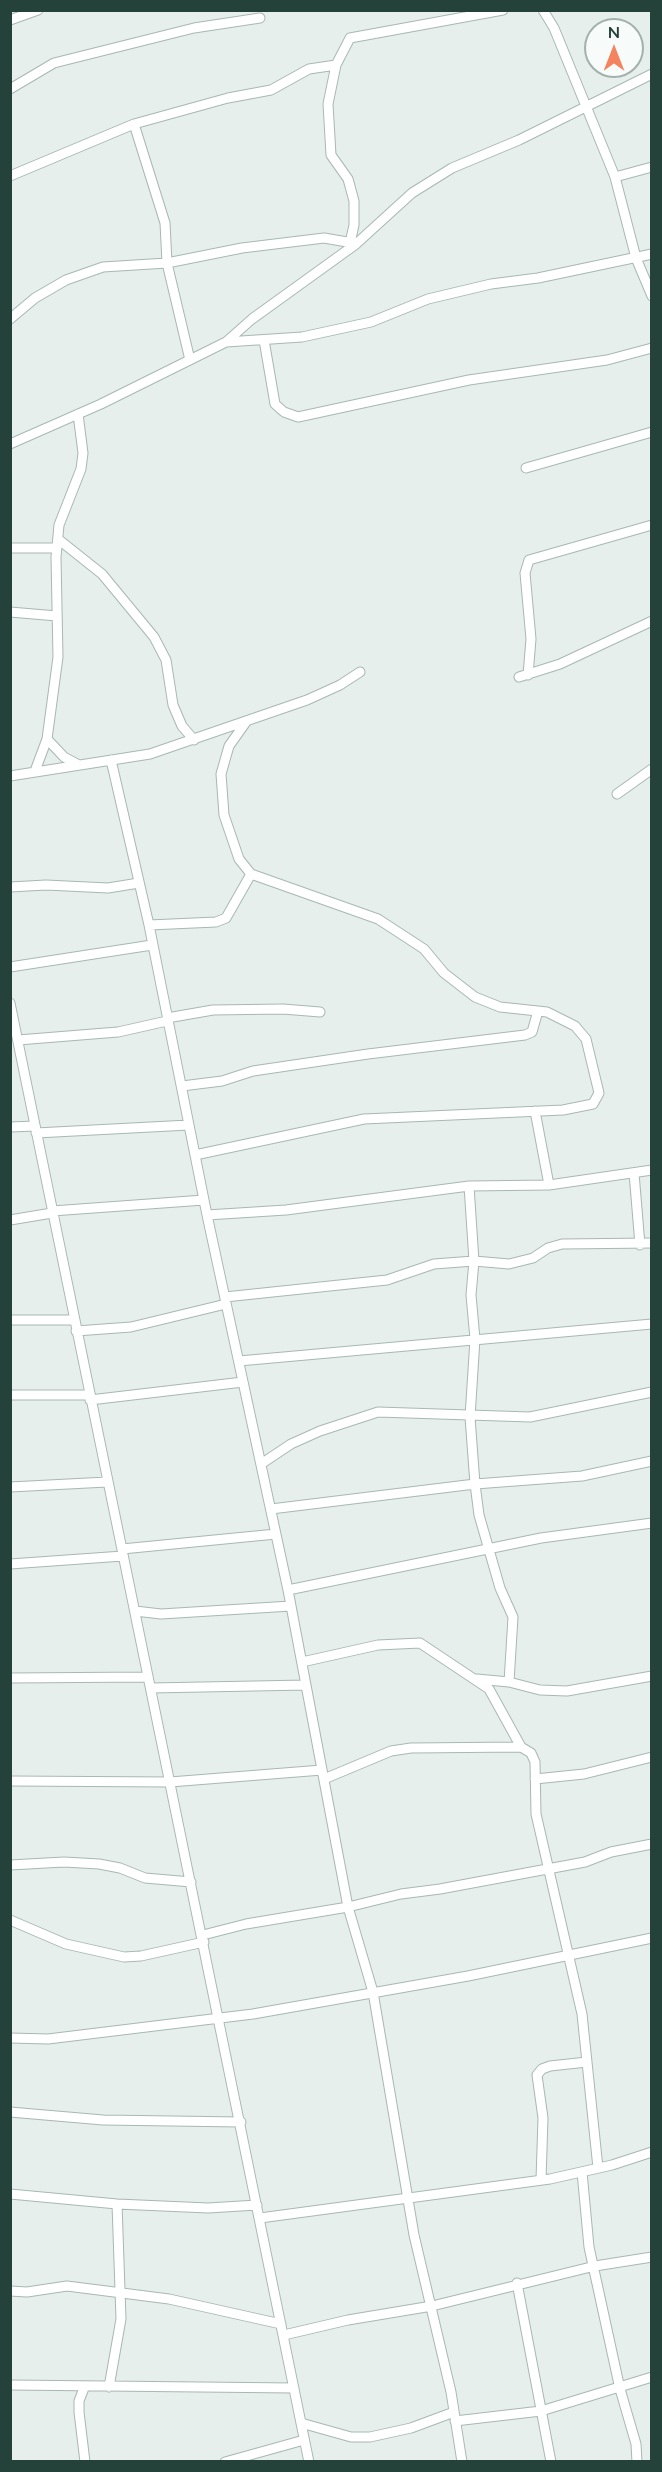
<!DOCTYPE html>
<html>
<head>
<meta charset="utf-8">
<style>
	body { margin:0 }
	#map { position:relative; width:662px; height:2472px; overflow:hidden; background:#e6efeb; font-family:Lato,sans-serif }
	canvas { display:block }
	.frame { position:absolute; inset:0; border:12px solid #24423a; pointer-events:none }
	.north { position:absolute; left:584px; top:18px; width:60px; height:60px; box-sizing:border-box; background:#f7fbf9; border:2px solid #a3b1ad; border-radius:50%; rotate:0deg; font-size:16px; font-weight:700; line-height:24px; text-align:center; color:#24423a }
	.north::after { content:''; display:block; margin:auto; width:21px; height:27px; background:#f4845f; clip-path:polygon(50% 0,100% 100%,50% 72%,0 100%) }
</style>
</head>
<body>
<div id="map">
<canvas width="662" height="2472"></canvas>
<div class="frame"></div>
<div class="north">N</div>
</div>
<script>
const g = document.querySelector('canvas').getContext('2d');
g.lineJoin = 'round';
function poly(rows) {
  const path = new Path2D();
  for (const r of rows) {
    path.moveTo(r[0], r[1]);
    for (let i = 2; i < r.length; i += 2) path.lineTo(r[i], r[i + 1]);
  }
  return path;
}
function trace(path, color, width, dash) {
  g.strokeStyle = color;
  g.lineWidth = width;
  g.lineCap = dash ? 'butt' : 'round';
  g.setLineDash(dash || []);
  g.stroke(path);
}
const street = poly([
	[543,10,554,28,615,177,636,258,652,296],
	[10,20,38,10],
	[10,89,54,63,194,28,260,18],
	[134,124,165,223,167,263,190,360],
	[10,176,134,124,228,98,271,90,309,69,336,65],
	[615,177,652,167],
	[350,243,354,225,354,201,348,179,331,155,328,104,336,65,350,38,503,10],
	[10,319,35,298,66,280,103,267,167,263,242,248,324,238,353,243],
	[264,340,275,404,284,412,298,417,469,380,607,360,652,348],
	[226,342,302,337,371,322,428,299,491,284,538,278,652,254],
	[10,444,101,404,226,342,252,319,356,244,412,193,452,168,519,140,652,74],
	[526,468,652,432],
	[58,539,102,574,154,637,166,660,173,705,182,726,194,740],
	[10,548,57,548],
	[10,612,57,616],
	[528,675,531,639,525,573,529,560,652,525],
	[519,677,560,664,652,621],
	[47,739,64,757,79,765],
	[111,760,149,925,207,1215,288,1590,348,1907,373,1992,414,2235,451,2392,462,2462],
	[35,771,47,739,58,657,56,557,59,525,81,469,83,453,78,414],
	[10,776,150,754,307,700,340,685,360,672],
	[617,794,652,769],
	[10,887,46,885,108,888,139,883],
	[149,925,216,922,226,918,251,874],
	[10,967,152,945],
	[10,1003,309,2462],
	[167,1018,213,1010,283,1009,320,1012],
	[18,1040,118,1032,167,1021],
	[182,1086,222,1081,253,1071,368,1054,525,1035,532,1032,538,1011],
	[535,1111,549,1185],
	[10,1127,35,1126],
	[36,1133,189,1125],
	[195,1155,364,1119,563,1110,593,1104,599,1093,586,1039,575,1026,547,1012,500,1007,475,997,444,973,424,949,378,919,251,874,239,859,224,815,221,774,229,746,246,722],
	[634,1173,640,1245],
	[469,1186,474,1261,471,1295,475,1339,470,1417,475,1484,479,1515,500,1588,513,1617,509,1682],
	[52,1211,204,1200],
	[207,1215,286,1210,469,1186,549,1185,652,1170],
	[10,1220,52,1213],
	[225,1297,387,1280,434,1264,474,1261,509,1264,533,1258,548,1248,562,1244,652,1243],
	[10,1320,73,1320],
	[76,1331,131,1327,226,1304],
	[239,1361,652,1324],
	[10,1395,89,1395],
	[90,1400,243,1382],
	[261,1464,291,1444,320,1431,378,1412,530,1417,652,1392],
	[10,1487,107,1482],
	[271,1509,475,1484,582,1476,652,1461],
	[122,1549,276,1534],
	[10,1564,123,1556],
	[288,1590,541,1538,652,1523],
	[135,1611,161,1614,291,1606],
	[302,1662,378,1645,420,1643,489,1689,521,1747,531,1753,535,1762,536,1814,582,2014,598,2168],
	[10,1678,148,1677],
	[477,1679,509,1682,540,1690,567,1691,652,1676],
	[151,1688,306,1685],
	[324,1779,391,1751,411,1748,521,1747],
	[535,1779,584,1774,652,1757],
	[10,1781,170,1782,322,1770],
	[10,1865,64,1862,99,1864,120,1868,145,1878,191,1882],
	[10,1920,66,1944,124,1957,141,1956,204,1942],
	[203,1935,246,1924,348,1907,401,1894,440,1889,585,1862,611,1852,652,1844],
	[10,2038,48,2039,253,2014,468,1976,652,1938],
	[10,2112,103,2120,241,2122],
	[582,2172,589,2247,620,2389,636,2444,637,2462],
	[541,2180,543,2118,537,2075,542,2069,550,2066,587,2062],
	[10,2194,117,2204,208,2208,257,2205],
	[260,2218,550,2179,612,2165,652,2152],
	[517,2283,551,2462],
	[10,2291,27,2292,67,2286,169,2299,281,2324],
	[284,2335,348,2320,432,2306,595,2266,652,2257],
	[10,2385,294,2388],
	[109,2387,121,2319,117,2204],
	[84,2388,79,2401,79,2412,85,2462],
	[455,2421,541,2411,652,2377],
	[301,2423,351,2437,370,2437,411,2428,454,2412],
	[225,2462,304,2440]
]);
trace(street, '#a8b8b2', 11);
trace(street, '#fff', 9);
</script>
</body>
</html>
